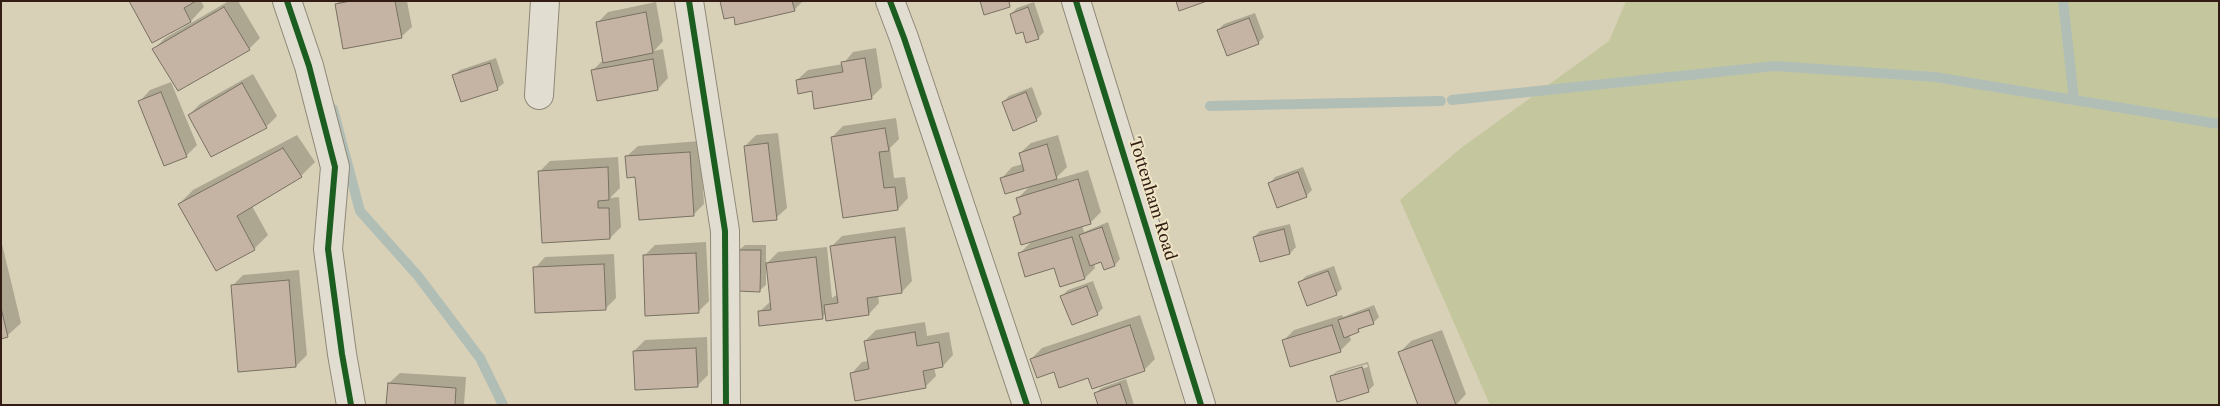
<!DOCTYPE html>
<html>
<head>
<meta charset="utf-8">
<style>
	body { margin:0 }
	#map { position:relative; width:2220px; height:406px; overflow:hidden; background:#d9d1b7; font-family:"Libre Caslon Text",serif }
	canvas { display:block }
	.frame { position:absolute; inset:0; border:2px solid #331c13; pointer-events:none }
</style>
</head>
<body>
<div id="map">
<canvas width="2220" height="406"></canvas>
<div class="frame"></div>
</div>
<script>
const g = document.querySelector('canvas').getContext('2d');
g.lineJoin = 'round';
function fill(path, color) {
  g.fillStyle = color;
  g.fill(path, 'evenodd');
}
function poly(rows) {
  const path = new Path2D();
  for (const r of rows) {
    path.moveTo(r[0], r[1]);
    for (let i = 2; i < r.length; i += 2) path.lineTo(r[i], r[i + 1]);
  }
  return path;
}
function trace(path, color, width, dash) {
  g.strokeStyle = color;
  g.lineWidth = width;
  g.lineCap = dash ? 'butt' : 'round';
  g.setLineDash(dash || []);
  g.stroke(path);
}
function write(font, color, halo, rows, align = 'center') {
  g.font = font + ' "Libre Caslon Text",serif';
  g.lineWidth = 4;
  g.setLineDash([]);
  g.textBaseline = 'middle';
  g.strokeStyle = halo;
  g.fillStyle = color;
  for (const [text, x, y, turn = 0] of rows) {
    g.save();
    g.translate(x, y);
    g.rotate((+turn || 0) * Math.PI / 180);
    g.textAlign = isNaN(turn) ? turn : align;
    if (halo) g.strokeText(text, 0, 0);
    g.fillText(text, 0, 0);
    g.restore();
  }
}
fill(poly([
	[1626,1,2219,1,2219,405,1490,405,1400,200,1461,148,1609,41]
]), '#c4c79e');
fill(poly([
	[131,1,201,1,204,7,191,21,153,41],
	[229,1,238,1,260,38,249,49,154,49,165,38],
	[339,1,407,1,412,27,401,37,336,5],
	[721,1,803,1,794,10,735,15],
	[656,2,663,41,654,51,663,49,668,78,658,89,593,70,604,59,597,23,608,12],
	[1034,2,1044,32,1038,38,1024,31,1011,14,1017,8],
	[1255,13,1264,37,1258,43,1218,30,1224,24],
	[876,48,882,87,871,98,813,90,797,80,808,70,843,64,853,52],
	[496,58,504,83,498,88,462,101,454,75,460,70],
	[253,74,277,116,266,127,189,115,200,104],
	[171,82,197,145,186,156,140,101,150,90],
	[1032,87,1042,114,1036,120,1003,102,1009,96],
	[896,118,899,139,890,148,894,178,905,177,908,198,898,209,832,137,843,126],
	[778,133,787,208,776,218,745,146,756,135],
	[297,135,315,162,301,176,252,206,268,235,254,249,179,204,193,190],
	[1058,135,1067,167,1054,180,1088,170,1101,212,1090,223,1082,225,1084,232,1108,222,1120,259,1115,265,1102,261,1094,263,1095,268,1085,278,1019,254,1033,240,1015,217,1021,210,1018,198,1031,185,1002,178,1012,167,1023,164,1020,153,1031,143],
	[700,141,704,204,693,215,637,175,627,156,638,146],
	[618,157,620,188,610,198,619,197,621,227,610,238,539,172,550,161],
	[1303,167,1312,190,1306,196,1270,183,1275,177],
	[1290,224,1296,247,1290,253,1260,261,1254,237,1260,231],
	[905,227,912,281,902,292,878,295,879,303,869,314,826,313,822,318,759,312,771,301,768,269,766,269,766,285,760,290,739,250,745,245,766,245,766,264,778,252,827,247,832,298,838,294,831,247,842,236],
	[1,240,21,323,7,336,1,338],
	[706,242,709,301,698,312,644,256,655,245],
	[614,254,616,298,605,309,535,268,545,257],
	[1334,266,1342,289,1336,294,1300,282,1306,276],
	[299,270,307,355,296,366,240,371,232,286,243,275],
	[1093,281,1103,308,1097,314,1062,296,1068,290],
	[1374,305,1379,317,1373,323,1349,334,1351,340,1340,351,1283,341,1294,330,1342,315,1343,317],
	[1140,315,1155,359,1144,370,1089,376,1055,370,1031,359,1042,348],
	[925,322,927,336,949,332,953,355,943,366,934,367,936,376,925,387,852,373,862,362,869,361,865,341,876,330],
	[1442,330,1466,394,1456,405,1400,352,1411,341],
	[707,337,708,375,697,386,634,351,645,340],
	[1368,362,1374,385,1368,391,1331,377,1337,371],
	[1367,364,1368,367,1336,376,1336,373],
	[400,373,466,377,464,405,387,405,389,383],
	[1126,379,1134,405,1100,405,1096,393,1101,388]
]), '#0003');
trace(poly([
	[2063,1,2074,100],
	[1452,100,1775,66,1935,77,2219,124],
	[1210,106,1441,101],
	[333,109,360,211,418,276,480,358,503,405]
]), '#b0beb6', 10);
const building = poly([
	[129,1,196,1,184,8,191,22,152,43,129,1],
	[351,1,395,1,402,38,343,49,335,4,351,1],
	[720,1,792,1,795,11,735,25,734,17,724,19,720,1],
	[980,1,1009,1,1010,7,984,15,980,1],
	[1176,1,1207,1,1179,11,1176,1],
	[224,7,250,50,178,91,152,49,224,7],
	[1028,7,1039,39,1026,43,1023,32,1016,34,1010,14,1028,7],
	[646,12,653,53,603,63,596,22,646,12],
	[1249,18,1259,44,1227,56,1217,30,1249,18],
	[865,58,872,99,814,109,812,91,798,94,796,80,843,72,841,62,865,58],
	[653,59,658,90,597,101,591,70,653,59],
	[490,63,498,90,461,102,452,75,490,63],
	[242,83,267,128,211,157,188,115,242,83],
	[161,92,187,157,164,166,138,101,161,92],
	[1026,92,1037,121,1013,131,1002,102,1026,92],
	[885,128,889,151,879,152,884,188,895,187,898,210,843,218,831,137,885,128],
	[768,143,777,220,753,222,744,146,768,143],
	[1047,144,1057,179,1005,194,1000,178,1024,171,1019,153,1047,144],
	[283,148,302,177,237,216,255,250,216,271,178,204,283,148],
	[690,152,694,216,639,220,635,177,627,178,625,156,690,152],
	[608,167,609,200,598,201,598,208,609,208,610,239,542,243,538,171,608,167],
	[1298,172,1307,197,1277,208,1268,183,1298,172],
	[1078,179,1091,224,1021,245,1013,217,1021,214,1016,198,1078,179],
	[1102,227,1115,266,1104,270,1101,262,1090,266,1079,235,1102,227],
	[1284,229,1290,254,1260,262,1253,237,1284,229],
	[895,237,902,293,867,298,869,315,826,321,824,305,838,303,830,246,895,237],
	[1072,237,1085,279,1060,287,1054,268,1025,277,1018,253,1072,237],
	[738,250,761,250,760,292,737,291,738,250],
	[696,253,699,313,645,316,643,255,696,253],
	[816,257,823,319,759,326,758,311,771,310,766,263,816,257],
	[604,264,606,310,535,313,533,267,604,264],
	[1328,271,1337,295,1307,306,1298,282,1328,271],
	[289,280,296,367,238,372,231,285,289,280],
	[1087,286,1098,315,1072,325,1060,296,1087,286],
	[1,308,8,337,1,339,1,308],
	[1369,310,1374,324,1358,329,1359,332,1344,338,1338,320,1369,310],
	[1130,325,1145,371,1092,389,1088,378,1059,388,1054,372,1037,378,1030,359,1130,325],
	[1332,325,1341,352,1290,367,1282,340,1332,325],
	[915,332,917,346,939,342,943,367,923,371,926,388,855,401,850,373,869,369,864,341,915,332],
	[1432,340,1456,405,1418,405,1398,352,1432,340],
	[696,348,698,387,635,390,633,351,696,348],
	[1362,367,1369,392,1337,402,1330,376,1362,367],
	[388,383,456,388,455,405,386,405,388,383],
	[1120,384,1127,405,1098,405,1094,393,1120,384]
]);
fill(building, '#c5b4a4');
trace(building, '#787062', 1);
const street = poly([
	[287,1,309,66,335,167,328,249,342,354,351,405],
	[689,1,725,231,726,405],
	[890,1,904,38,1027,405],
	[1076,1,1201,405],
	[539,95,545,1]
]);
trace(street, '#8f8878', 30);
trace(street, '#e1ddd0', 28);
trace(poly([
	[287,1,309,66,335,167,328,249,342,354,351,405],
	[689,1,725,231,726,405],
	[890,1,904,38,1027,405],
	[1076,1,1201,405]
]), '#1b5e20', 6);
write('16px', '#331c13', '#efe6c7', [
	["Tottenham Road",1152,199,73]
]);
</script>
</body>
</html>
